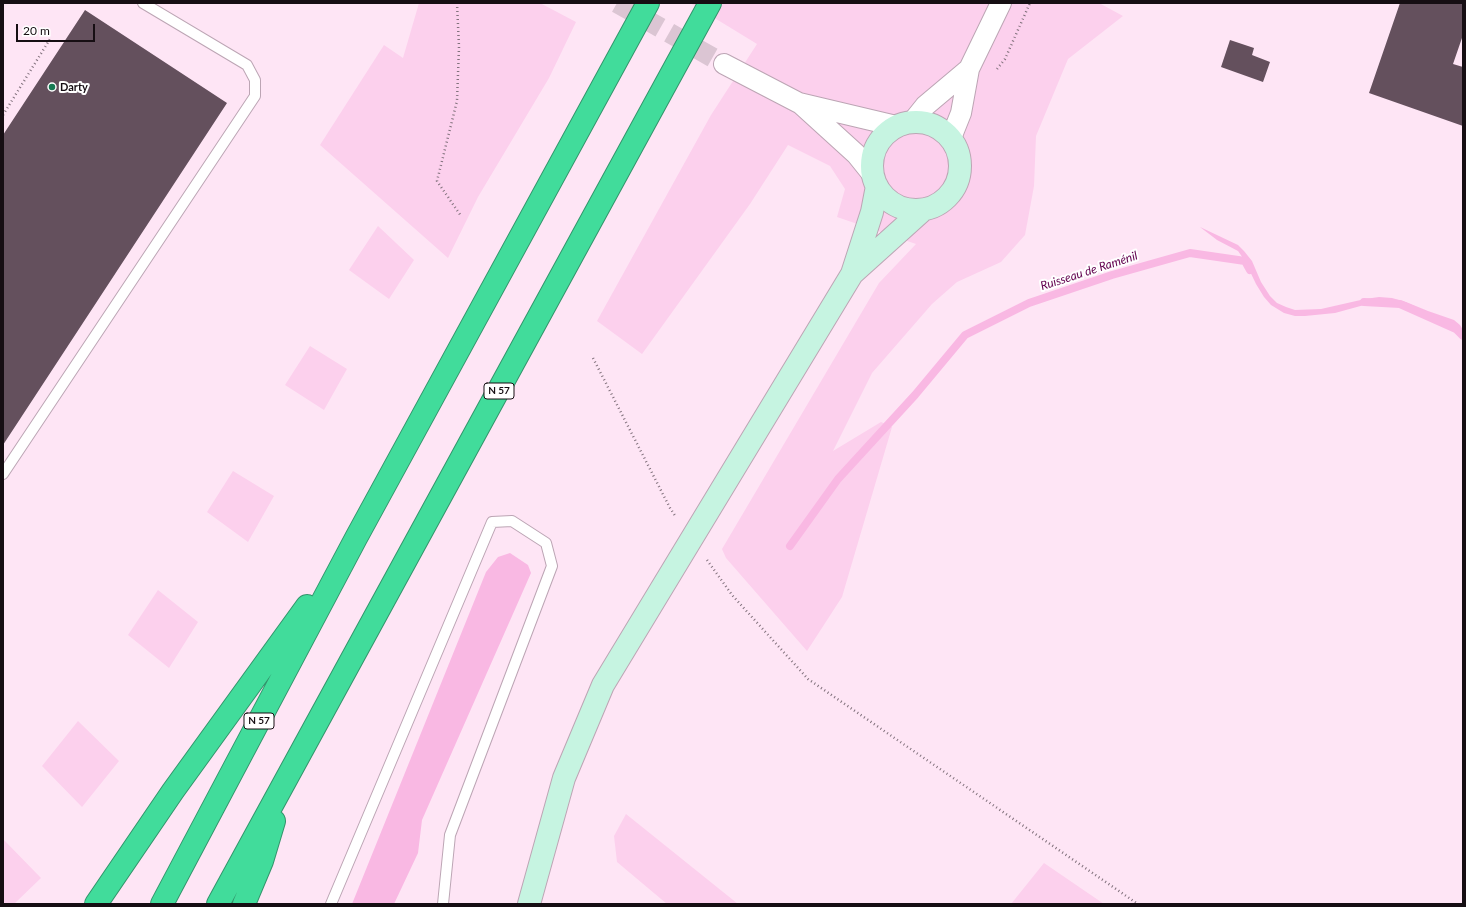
<!DOCTYPE html>
<html>
<head>
<meta charset="utf-8">
<style>
	body { margin:0 }
	#map { position:relative; width:1466px; height:907px; overflow:hidden; background:#fee5f5; font-family:Lato,sans-serif }
	canvas { display:block }
	.frame { position:absolute; inset:0; border:4px solid #160e13; pointer-events:none }
	.scale { position:absolute; left:16px; top:24px; width:79px; height:18px; box-sizing:border-box; border:2px solid #160e13; border-top:0; padding-left:5px; font-size:12px; line-height:14px; white-space:nowrap; color:#160e13; -webkit-text-stroke:3px #fff; paint-order:stroke }
</style>
</head>
<body>
<div id="map">
<canvas width="1466" height="907"></canvas>
<div class="frame"></div>
<div class="scale">20 m</div>
</div>
<script>
const g = document.querySelector('canvas').getContext('2d');
g.lineJoin = 'round';
function fill(path, color) {
  g.fillStyle = color;
  g.fill(path, 'evenodd');
}
function poly(rows) {
  const path = new Path2D();
  for (const r of rows) {
    if (r.length === 3) {
      path.moveTo(r[0] + r[2], r[1]);
      path.arc(r[0], r[1], r[2], 0, 2 * Math.PI);
      continue;
    }
    path.moveTo(r[0], r[1]);
    for (let i = 2; i < r.length; i += 2) path.lineTo(r[i], r[i + 1]);
  }
  return path;
}
function trace(path, color, width, dash) {
  g.strokeStyle = color;
  g.lineWidth = width;
  g.lineCap = dash ? 'butt' : 'round';
  g.setLineDash(dash || []);
  g.stroke(path);
}
function write(font, color, halo, rows, align = 'center') {
  g.font = font + ' Lato,sans-serif';
  g.lineWidth = 4;
  g.setLineDash([]);
  g.textBaseline = 'middle';
  g.strokeStyle = halo;
  g.fillStyle = color;
  for (const [text, x, y, turn = 0] of rows) {
    g.save();
    g.translate(x, y);
    g.rotate((+turn || 0) * Math.PI / 180);
    g.textAlign = isNaN(turn) ? turn : align;
    if (halo) g.strokeText(text, 0, 0);
    g.fillText(text, 0, 0);
    g.restore();
  }
}
fill(poly([
	[419,3,540,3,576,22,549,78,478,197,448,258,320,145,384,45,403,58],
	[690,3,1099,3,1123,16,1068,59,1036,136,1034,186,1025,235,1001,262,957,282,932,304,872,373,833,451,881,422,892,427,842,597,807,651,726,558,722,549,879,283,916,244,837,217,845,189,830,166,788,145,750,204,642,354,597,321,711,115,757,44],
	[378,226,414,260,389,299,349,270],
	[310,346,347,369,324,410,285,385],
	[233,471,274,496,248,542,207,512],
	[158,590,198,622,169,668,128,635],
	[78,721,119,761,82,807,42,766],
	[626,814,738,904,667,904,617,862,614,836],
	[3,839,41,878,14,904,3,904],
	[1044,863,1104,904,1011,904]
]), '#fcd0ed');
fill(poly([
	[1200,227,1238,245,1244,251,1252,261,1261,282,1270,296,1277,303,1286,307,1295,310,1321,309,1365,299,1379,297,1392,298,1406,302,1428,311,1454,320,1460,325,1463,330,1463,340,1456,329,1450,323,1429,317,1406,306,1394,303,1375,302,1335,313,1305,316,1295,316,1284,313,1271,305,1264,297,1256,284,1245,261,1238,251,1217,240],
	[510,553,528,565,531,573,422,820,418,853,394,904,352,904,486,572,498,557]
]), '#f9b8e3');
trace(poly([
	[1364,302,1400,304,1456,329,1463,336],
	[790,546,838,479,915,395,965,335,1029,303,1112,275,1190,253,1245,261,1250,270]
]), '#f9b8e3', 8);
fill(poly([
	[1400,3,1463,3,1463,35,1453,64,1463,67,1463,126,1369,93],
	[85,10,227,103,3,445,3,135],
	[1230,40,1254,48,1252,55,1270,62,1263,82,1221,67]
]), '#64505d');
trace(poly([
	[617,3,724,64]
]), '#dbc5d3', 20, [20, 10]);
const lane = poly([
	[3,474,255,96,255,80,247,65,143,3],
	[331,904,492,522,512,521,546,543,552,566,450,835,443,904]
]);
const street = poly([
	[724,64,799,103,896,126],
	[801,104,856,154,872,174],
	[913,121,925,106,969,69],
	[951,138,961,113,969,69,1001,3]
]);
const secondary = poly([
	[916,166,44],
	[853,273,923,210],
	[529,904,564,778,603,685,852,274,872,212,877,186]
]);
const highway = poly([
	[96,904,173,791,307,606],
	[162,904,356,538,648,3],
	[218,904,710,3],
	[244,904,262,861,274,821]
]);
trace(lane, '#bca5b4', 12);
trace(street, '#bca5b4', 22);
trace(secondary, '#bca5b4', 24);
trace(highway, '#32946b', 24);
trace(poly([
	[457,3,459,47,457,101,437,181,461,216],
	[997,69,1005,59,1030,3],
	[3,115,50,39],
	[593,358,670,508,676,517],
	[707,560,732,595,808,679,1138,904]
]), '#82727d', 2.5, [1, 3]);
trace(lane, '#fff', 10);
trace(street, '#fff', 20);
trace(secondary, '#c6f4e1', 22);
trace(highway, '#41dc9b', 22);
for (const [x, y, r, color] of [
	[52,87,4,"#167a53"]
]) {
  const dot = new Path2D();
  dot.arc(x, y, r, 0, 2 * Math.PI);
  g.fillStyle = color;
  g.fill(dot);
  trace(dot, '#fff', 1.5);
}
for (const [x, y, w] of [
	[499,391,30],
	[259,721,30]
]) {
  const box = new Path2D();
  box.roundRect(x - w / 2, y - 8, w, 16, 3);
  g.fillStyle = '#fff';
  g.fill(box);
  trace(box, '#160e13', 1);
}
write('bold 10px', '#160e13', null, [
	["N 57",499,391],
	["N 57",259,721]
]);
write('bold 11px', '#160e13', '#fff', [
	["Darty",60,87]
], 'left');
write('italic 12px', '#61004e', '#fff', [
	["Ruisseau de Raménil",1089,271,-18]
]);
</script>
</body>
</html>
